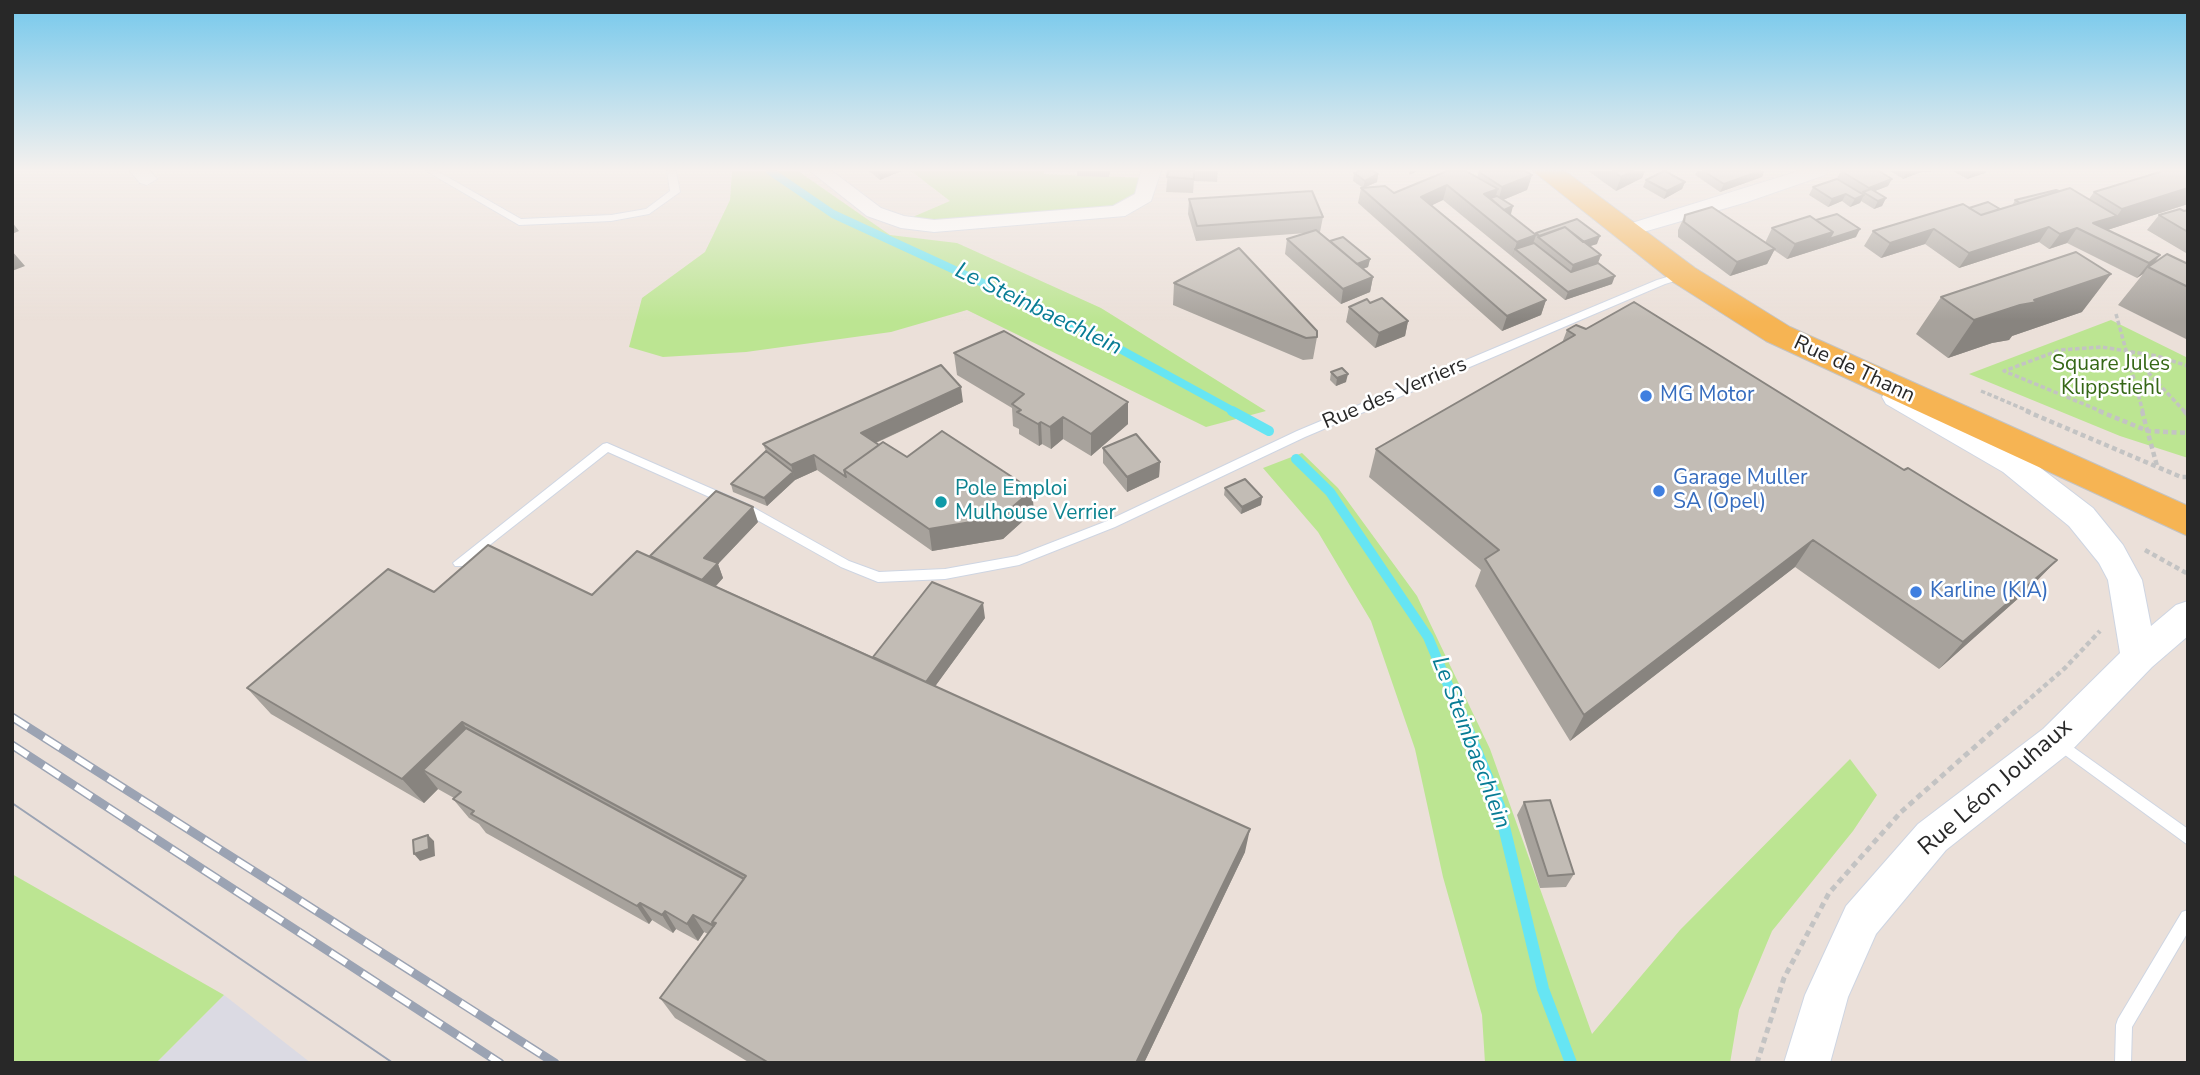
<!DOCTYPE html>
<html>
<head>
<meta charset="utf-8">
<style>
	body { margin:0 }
	#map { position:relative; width:2200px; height:1075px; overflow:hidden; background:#ebe0d9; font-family:"Nunito Sans",sans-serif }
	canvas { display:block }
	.frame { position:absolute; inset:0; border:14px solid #282828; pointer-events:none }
</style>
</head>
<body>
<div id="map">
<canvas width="2200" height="1075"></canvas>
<div class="frame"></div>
</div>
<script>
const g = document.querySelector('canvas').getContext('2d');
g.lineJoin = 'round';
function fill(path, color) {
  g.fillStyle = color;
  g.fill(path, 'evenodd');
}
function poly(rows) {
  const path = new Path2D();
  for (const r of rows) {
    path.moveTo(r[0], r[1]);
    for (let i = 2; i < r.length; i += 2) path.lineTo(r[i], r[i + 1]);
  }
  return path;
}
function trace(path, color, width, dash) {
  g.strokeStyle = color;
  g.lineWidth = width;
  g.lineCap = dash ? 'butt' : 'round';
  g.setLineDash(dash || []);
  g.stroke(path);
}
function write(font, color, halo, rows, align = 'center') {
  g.font = font + ' "Nunito Sans",sans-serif';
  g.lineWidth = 5;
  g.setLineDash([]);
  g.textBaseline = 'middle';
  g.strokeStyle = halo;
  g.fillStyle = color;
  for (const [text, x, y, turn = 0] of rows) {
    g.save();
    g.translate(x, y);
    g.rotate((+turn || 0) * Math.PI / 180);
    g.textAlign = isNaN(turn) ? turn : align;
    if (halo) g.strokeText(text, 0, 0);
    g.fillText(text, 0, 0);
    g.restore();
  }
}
fill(poly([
	[224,995,311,1063,156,1063]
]), '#dbdae3');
fill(poly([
	[732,171,798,171,890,235,957,243,1101,308,1266,411,1206,427,967,310,891,332,746,352,663,357,629,347,642,298,705,252,730,200],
	[911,171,1044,171,1044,174,1151,178,1128,207,901,222,950,201],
	[2111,320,2188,358,2188,458,2120,436,1969,374],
	[1302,453,1338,488,1417,596,1490,749,1592,1034,1680,930,1850,759,1877,795,1853,831,1772,931,1739,1010,1730,1063,1485,1063,1482,1015,1443,877,1415,749,1371,621,1318,532,1263,468],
	[12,874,224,995,156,1063,12,1063]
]), '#bce592');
trace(poly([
	[770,171,833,214,1085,330,1235,412]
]), '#66e5f3', 8);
trace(poly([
	[1232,411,1269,431],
	[1296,459,1330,492,1428,637,1458,709]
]), '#66e5f3', 10);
trace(poly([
	[1458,707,1499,806,1543,989,1571,1063]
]), '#66e5f3', 12);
const service = poly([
	[426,171,437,171,521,219,611,215,646,209,670,191,667,171,676,171,680,192,649,214,611,221,519,225,426,171],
	[1684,272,1688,273,1688,277,1665,284,1305,437,1115,527,1019,565,945,579,878,582,841,567,741,511,608,452,463,566,455,566,453,563,603,444,607,443,749,505,849,561,879,572,945,569,1017,556,1107,521,1297,431,1657,280,1684,272],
	[2059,737,2188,829,2188,845,2054,747,2052,743,2054,739,2059,737],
	[2188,910,2188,932,2132,1027,2131,1063,2115,1063,2116,1025,2118,1019,2182,912,2188,910]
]);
const minor = poly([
	[130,171,150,171,157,179,147,185,140,183,130,171],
	[810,171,832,171,881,208,904,216,934,220,1113,206,1135,194,1141,171,1161,171,1151,201,1125,216,934,232,901,228,867,216,810,171],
	[1799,171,1828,171,1825,175,1747,202,1633,235,1619,235,1616,231,1619,227,1799,171]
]);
const tertiary = poly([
	[1897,387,2025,456,2093,508,2123,545,2142,580,2151,626,2176,605,2188,601,2188,636,2152,667,2069,753,1946,850,1876,934,1848,997,1830,1063,1784,1063,1805,995,1846,906,1918,824,2043,729,2120,653,2108,580,2099,563,2069,526,2003,472,1886,404,1882,397,1886,390,1897,387]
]);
const primary = poly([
	[1533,171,1565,171,1695,268,1790,327,2188,506,2188,536,1766,341,1673,282,1533,171]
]);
trace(service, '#ced5e2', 2);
trace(minor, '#ced5e2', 2);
trace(tertiary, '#ced5e2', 2);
trace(primary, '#c3c3c3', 2);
trace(poly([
	[2116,314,2143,412],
	[2129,352,2185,412],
	[1981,391,2031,412],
	[2103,412,2004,371,2060,350,2102,347,2157,356,2188,366]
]), '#c3c3c3', 3.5, [4.5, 2.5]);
trace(poly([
	[2026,411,2181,477,2188,477],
	[2099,411,2148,431,2188,433],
	[2142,411,2157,466],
	[2184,411,2188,415],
	[2145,550,2188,574],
	[2018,709,2065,668,2100,631]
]), '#c3c3c3', 4.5, [5, 3.5]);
trace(poly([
	[1757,1063,1784,978,1829,893,1901,812,2020,707]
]), '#c3c3c3', 5, [6, 4.5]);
fill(service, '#fff');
fill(minor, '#fff');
fill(tertiary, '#fff');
fill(primary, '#f6b453');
trace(poly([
	[12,803,393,1063]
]), '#9ba3b3', 2);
const rail = poly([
	[12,717,555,1063],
	[12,745,500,1063]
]);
trace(rail, '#9ba3b3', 9);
trace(rail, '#fff', 6, [19]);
fill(poly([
	[869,171,901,171,880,180],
	[1077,171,1110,171,1109,177,1077,176],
	[1168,171,1218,171,1217,182,1194,181,1193,193,1166,192],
	[1588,171,1645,171,1642,178,1616,191],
	[1697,171,1764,171,1762,177,1720,192,1695,175],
	[1841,171,1888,186,1875,191,1886,198,1882,206,1874,209,1861,201,1860,203,1850,207,1842,201,1828,207,1809,195,1813,187,1837,178],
	[1890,171,1933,171,1931,172,1922,172,1903,179],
	[1953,171,1986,171,1985,173,1967,179],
	[2188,171,2188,204,2107,230,2160,255,2154,263,2188,264,2188,340,2118,305,2143,274,2137,278,2067,243,2049,249,2039,242,1959,268,1925,244,1881,258,1864,246,1873,231,1969,208,2000,209,2012,206,2015,200,2059,191,2089,199,2094,192],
	[1479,172,1532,175,1527,190,1503,200,1511,214,1510,214,1535,235,1536,233,1597,244,1589,246,1601,255,1598,263,1612,284,1565,300,1443,200,1432,205,1546,300,1541,315,1502,331,1358,203,1361,188,1363,188,1353,181,1354,173,1378,174,1377,182,1364,188,1394,193,1477,177],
	[1646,180,1685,182,1682,189,1664,199,1643,187],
	[1189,199,1323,217,1320,232,1319,232,1330,241,1370,259,1368,267,1363,269,1373,277,1370,292,1341,304,1285,254,1287,239,1307,233,1196,241,1188,214],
	[2188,210,2188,252,2186,253,2147,230,2159,215],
	[1685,215,1765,243,1772,228,1816,220,1856,237,1787,259,1774,250,1767,264,1730,276,1678,237,1678,230],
	[1174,283,1317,337,1313,359,1303,360,1173,305],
	[1941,297,2082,312,2012,336,2009,340,1992,343,1948,358,1916,334],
	[1370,303,1408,321,1405,336,1375,348,1346,322,1349,307],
	[1567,330,2031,587,1939,669,1795,567,1570,741,1475,586,1481,570,1369,477,1376,449,1562,343],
	[954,353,1128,424,1091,456,1063,439,1051,449,1042,444,1039,446,1019,434,1019,429,1013,426,1012,408,957,375],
	[1331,372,1346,382,1336,386,1330,380],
	[963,402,876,443,1034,511,1003,539,932,551,817,470,795,480,767,506,733,492,731,484,766,451,763,444],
	[1103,448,1160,462,1159,477,1127,492,1103,463],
	[1225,488,1262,497,1261,505,1241,514,1224,495],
	[758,522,718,564,723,578,716,586,873,657,985,618,935,686,1245,852,1144,1063,750,1063,675,1018,660,998,708,934,704,932,698,941,676,929,673,933,652,920,649,924,486,833,479,824,469,818,453,799,454,798,438,789,424,803,271,714,247,688,434,592,592,595,650,556],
	[1524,802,1574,874,1566,887,1540,888,1517,815]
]), '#a7a29c');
fill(poly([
	[879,171,901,171,880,180],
	[1410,171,1418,171,1409,175],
	[1633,171,1645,171,1642,178,1616,191,1621,177],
	[1760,171,1764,171,1762,177,1720,192,1724,184],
	[1907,171,1923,171,1903,179],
	[1974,171,1986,171,1985,173,1967,179,1972,172],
	[1378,174,1377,182,1363,188,1365,181],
	[1532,175,1527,190,1498,202,1502,187],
	[1892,179,1888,186,1867,194,1866,194,1869,188],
	[1685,182,1682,189,1664,199,1667,191],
	[1447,185,1443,200,1418,212,1421,197],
	[2188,188,2188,204,2092,235,2093,223,2117,216,2122,209],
	[1498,189,1493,204,1484,194],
	[1846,194,1842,201,1828,207,1832,199],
	[1864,195,1860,203,1850,207,1855,199],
	[1886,198,1882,206,1874,209,1878,201],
	[1513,206,1511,214,1495,221,1497,213],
	[12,222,19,231,12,234],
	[2049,227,2039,242,1959,268,1969,253],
	[2077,228,2067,243,2049,249,2060,234],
	[1860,229,1856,237,1825,247,1829,239],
	[1934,229,1925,244,1881,258,1890,243],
	[1833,232,1825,247,1787,259,1795,244],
	[1536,235,1531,250,1515,249,1512,257,1517,242],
	[1600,236,1597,244,1572,252,1575,245],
	[1775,249,1767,264,1730,276,1737,262],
	[12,251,25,266,12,271],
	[1601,255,1595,270,1568,280,1573,265],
	[2160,255,2150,268,2148,267,2143,274,2137,278,2149,263],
	[1370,259,1368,267,1351,273,1353,266],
	[2111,274,2082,312,2012,336,2009,340,1992,343,1948,358,1974,320],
	[1615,276,1612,284,1565,300,1568,292],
	[1373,277,1370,292,1341,304,1343,289],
	[1546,300,1541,315,1502,331,1507,316],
	[1408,321,1405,336,1375,348,1379,333],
	[1348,374,1346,382,1336,386,1337,378],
	[961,387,963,402,864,448,861,433],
	[1128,402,1128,424,1091,456,1091,434],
	[1063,417,1063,439,1051,449,1050,427],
	[1041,422,1042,444,1039,446,1038,424],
	[814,455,817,470,795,480,791,465],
	[1160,462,1159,477,1127,492,1127,477],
	[793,472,795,480,767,506,764,498],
	[1032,490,1034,511,1003,539,932,551,929,529],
	[1262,497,1261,505,1241,514,1242,507],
	[753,507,758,522,718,564,723,578,701,602,704,558],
	[1813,540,1795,567,1570,741,1584,715],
	[2057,560,2031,587,1939,669,1963,642],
	[983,603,985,618,923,703,920,689],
	[462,722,481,748,423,770,438,789,424,803,402,779],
	[1250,829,1245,852,1144,1063,1136,1063],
	[428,835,434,841,435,856,420,861,414,854],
	[640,903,652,920,649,924,637,906],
	[665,911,676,929,673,933,662,915],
	[693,915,704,932,698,941,687,924]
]), '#88847f');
const building = poly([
	[1168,171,1194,171,1194,179,1167,177,1168,171],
	[1359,171,1373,171,1378,174,1365,181,1354,173,1359,171],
	[1447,171,1466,171,1498,189,1484,194,1536,235,1517,242,1447,185,1421,197,1546,300,1507,316,1361,188,1385,186,1394,193,1447,171],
	[1481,171,1525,171,1532,175,1502,187,1479,172,1481,171],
	[1613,171,1633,171,1621,177,1613,171],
	[1664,171,1665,171,1685,182,1667,191,1646,180,1664,171],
	[1703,171,1760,171,1724,184,1703,171],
	[1841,171,1879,171,1892,179,1869,188,1841,171],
	[2163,171,2188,171,2188,188,2122,209,2094,192,2163,171],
	[1837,179,1864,195,1855,199,1846,194,1832,199,1813,187,1837,179],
	[2070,188,2117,216,2093,223,2160,255,2149,263,2077,228,2060,234,2049,227,1969,253,1934,229,1890,243,1873,231,1963,204,1981,215,2070,188],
	[1871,189,1886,198,1878,201,1863,192,1871,189],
	[2056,190,2059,191,2020,203,2015,200,2056,190],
	[1312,191,1323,217,1197,226,1189,199,1312,191],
	[1497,196,1513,206,1504,210,1490,198,1497,196],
	[1988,202,2000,209,1981,215,1969,208,1988,202],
	[1712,207,1775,249,1737,262,1684,222,1685,215,1712,207],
	[2180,209,2184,211,2188,210,2188,232,2159,215,2180,209],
	[1837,214,1860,229,1829,239,1833,232,1816,220,1837,214],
	[1810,216,1833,232,1795,244,1772,228,1810,216],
	[1577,219,1600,236,1583,242,1565,227,1539,236,1536,233,1577,219],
	[1565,227,1601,255,1573,265,1538,237,1565,227],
	[1316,230,1373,277,1343,289,1287,239,1316,230],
	[1343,237,1370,259,1357,264,1330,241,1343,237],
	[1534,243,1571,272,1598,263,1615,276,1568,292,1515,249,1534,243],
	[1239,248,1317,331,1317,337,1306,338,1174,283,1239,248],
	[2076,252,2111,274,2034,300,2037,302,2020,305,1974,320,1941,297,2076,252],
	[2167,254,2188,264,2188,287,2148,267,2167,254],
	[1382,298,1408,321,1379,333,1349,307,1367,299,1370,303,1382,298],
	[1634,302,1904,470,1908,468,2057,560,1963,642,1813,540,1584,715,1485,559,1499,550,1376,449,1575,335,1567,330,1576,325,1586,329,1634,302],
	[1004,331,1128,402,1091,434,1063,417,1050,427,1041,422,1038,424,1017,412,1021,410,1012,404,1024,394,954,353,1004,331],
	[941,365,961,387,861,433,879,445,844,470,846,477,814,455,791,465,763,444,941,365],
	[1342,368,1348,374,1337,378,1331,372,1342,368],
	[942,431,1032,490,1001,517,929,529,844,470,883,442,907,457,942,431],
	[1136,434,1160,462,1127,477,1103,448,1136,434],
	[766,451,793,472,764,498,731,484,766,451],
	[1245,479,1262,497,1242,507,1225,488,1245,479],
	[716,491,753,507,704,558,718,563,702,580,650,556,716,491],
	[488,545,592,595,637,551,1250,829,1136,1063,769,1063,660,998,716,923,712,922,746,876,462,722,402,779,247,688,388,569,434,592,488,545],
	[932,582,983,603,926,682,873,657,932,582],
	[466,728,744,879,712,922,714,926,693,915,687,924,665,911,662,915,640,903,637,906,471,814,474,811,453,799,461,792,423,770,466,728],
	[1550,800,1574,874,1548,876,1524,802,1550,800],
	[428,835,429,849,414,854,413,840,428,835]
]);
fill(building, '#c2bcb5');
trace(building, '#88847f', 2);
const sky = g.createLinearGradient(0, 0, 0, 321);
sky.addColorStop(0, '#74c8ec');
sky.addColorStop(0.53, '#f6f1ee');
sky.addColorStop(1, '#f6f1ee00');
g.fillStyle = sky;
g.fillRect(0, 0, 2200, 321);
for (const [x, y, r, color] of [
	[1646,396,7,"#3f7fe0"],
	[1659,491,7,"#3f7fe0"],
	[941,502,7,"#0f9aa8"],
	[1916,592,7,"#3f7fe0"]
]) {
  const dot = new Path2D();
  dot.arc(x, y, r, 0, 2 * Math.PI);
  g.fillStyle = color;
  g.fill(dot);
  trace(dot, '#fff', 2.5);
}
write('21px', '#356716', '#fff', [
	["Square Jules",2111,365],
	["Klippstiehl",2111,389]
]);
write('21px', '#282828', '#fff', [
	["Rue de Thann",1854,370,25],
	["Rue des Verriers",1395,394,-23]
]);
write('21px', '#366cbe', '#fff', [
	["MG Motor",1660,396],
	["Garage Muller",1673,479],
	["SA (Opel)",1673,503],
	["Karline (KIA)",1930,592]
], 'left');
write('21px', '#0d838f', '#fff', [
	["Pole Emploi",955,490],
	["Mulhouse Verrier",955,514]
], 'left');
write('italic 23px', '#087c95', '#fff', [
	["Le Steinbaechlein",1038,310,26],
	["Le Steinbaechlein",1470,743,69]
]);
write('24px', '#282828', '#fff', [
	["Rue Léon Jouhaux",1996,788,-41]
]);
</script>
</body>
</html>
